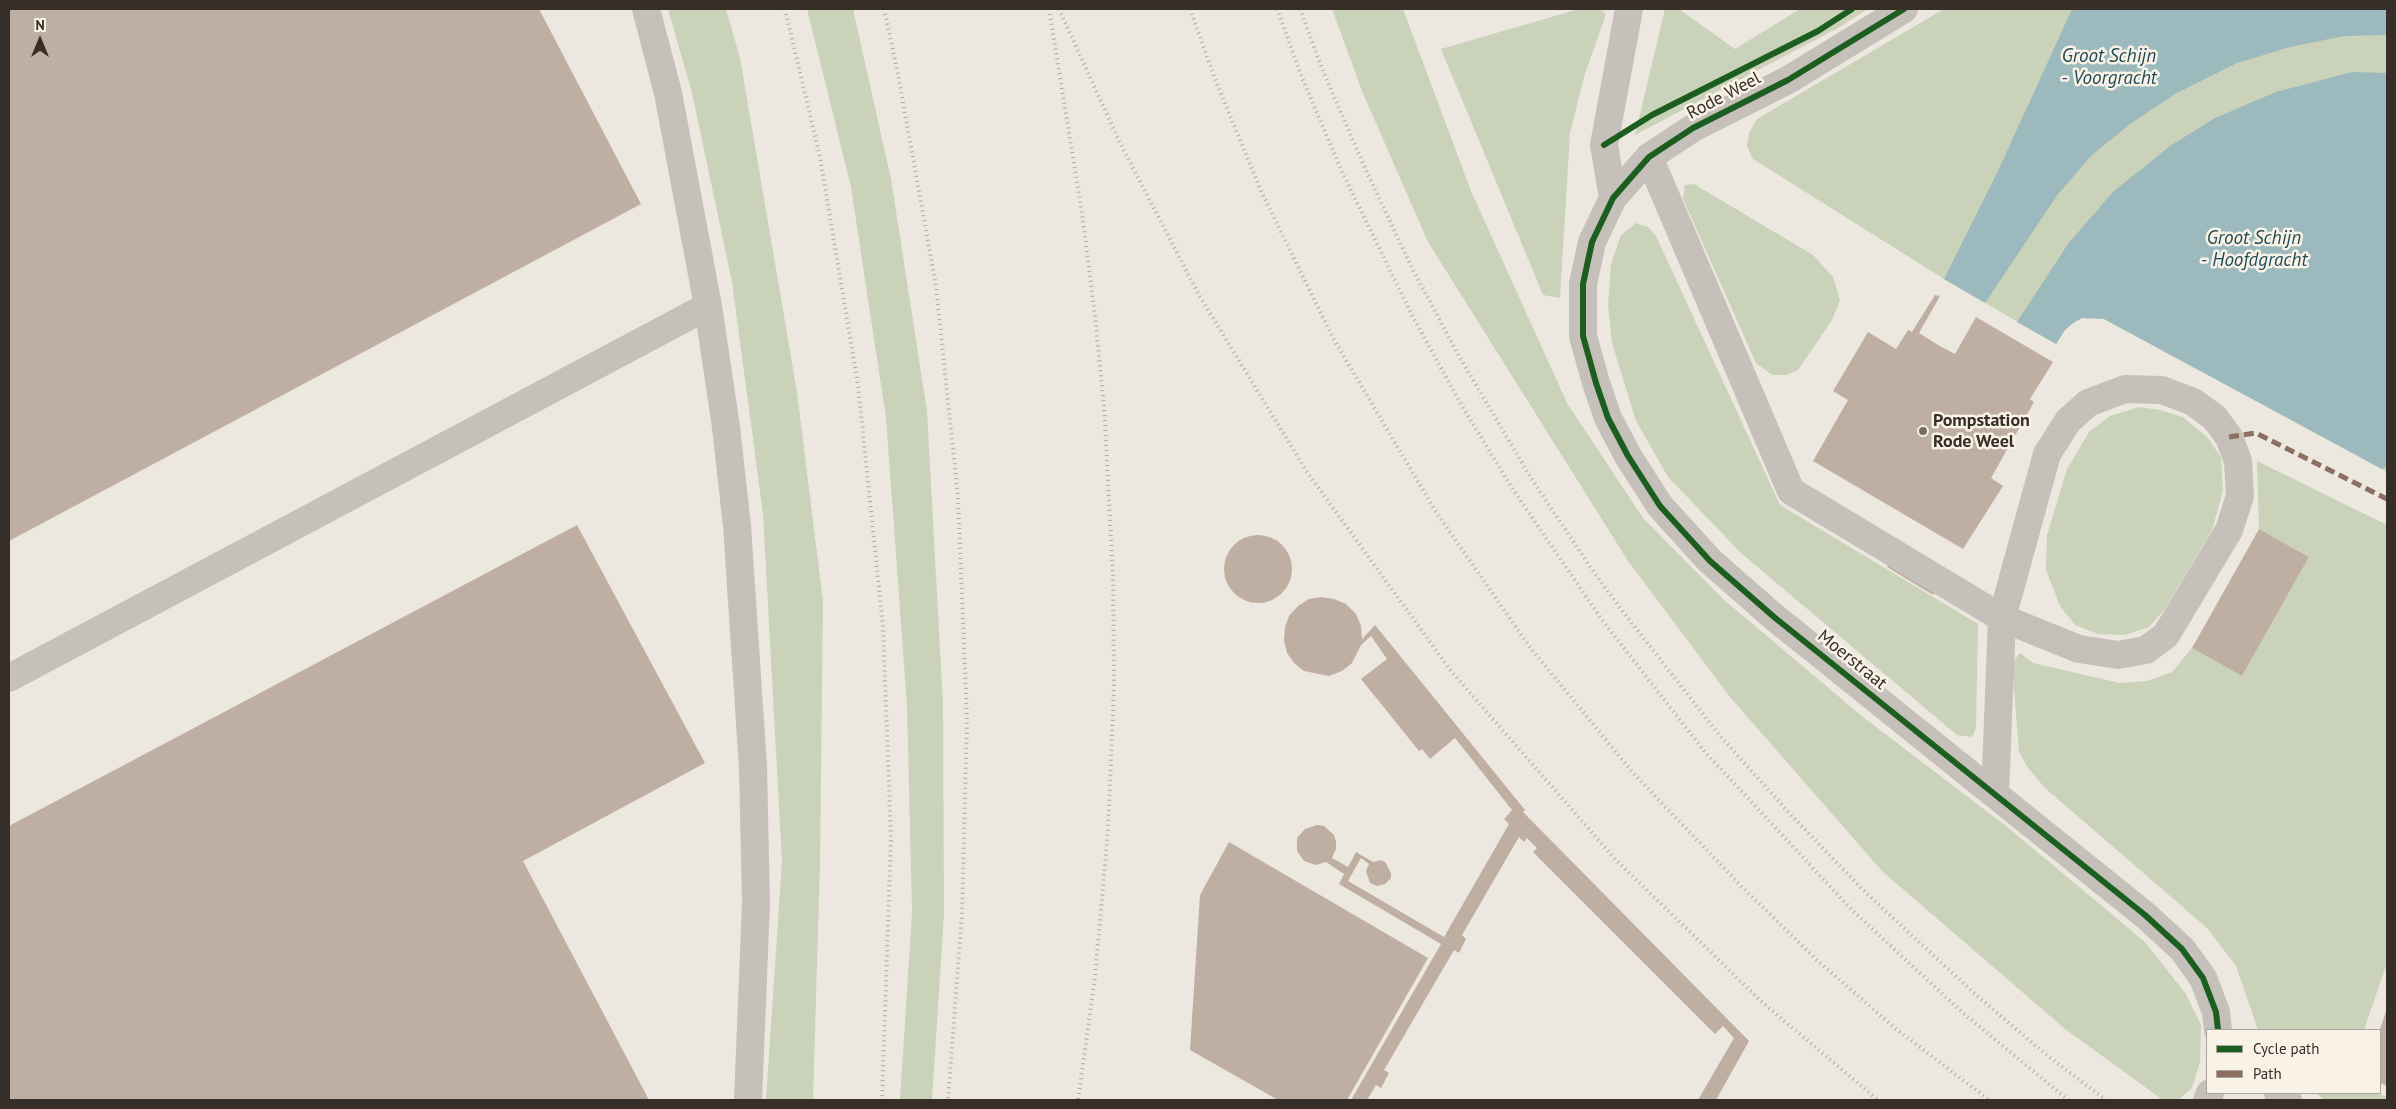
<!DOCTYPE html>
<html>
<head>
<meta charset="utf-8">
<style>
	body { margin:0 }
	#map { position:relative; width:2396px; height:1109px; overflow:hidden; background:#ece8e0; font-family:"PT Sans",sans-serif }
	canvas { display:block }
	.frame { position:absolute; inset:0; border:10px solid #362e27; pointer-events:none }
	.legend { position:absolute; left:2206px; top:1029px; width:175px; height:65px; box-sizing:border-box; background:#f9f3e7; border:1px solid #aba49a; margin:0; padding:6px 9px; list-style:none; font-size:15px; color:#362e27 }
	.legend li { display:flex; align-items:center; gap:10px; height:25px }
	.legend b { width:25px; border:1px solid #aba49a }
	.north { position:absolute; left:15px; top:15px; width:50px; height:50px; -webkit-text-stroke:4px #f9f3e7; paint-order:stroke; rotate:0deg; font-size:14px; font-weight:700; line-height:20px; text-align:center; color:#362e27 }
	.north::after { content:''; display:block; margin:auto; width:18px; height:22px; background:#362e27; clip-path:polygon(50% 0,100% 100%,50% 72%,0 100%) }
</style>
</head>
<body>
<div id="map">
<canvas width="2396" height="1109"></canvas>
<div class="frame"></div>
<ul class="legend">
<li><b style="height:6px;background:#1b5e20"></b>Cycle path</li>
<li><b style="height:6px;background:#8d6e63"></b>Path</li>
</ul>
<div class="north">N</div>
</div>
<script>
const g = document.querySelector('canvas').getContext('2d');
g.lineJoin = 'round';
function fill(path, color) {
  g.fillStyle = color;
  g.fill(path, 'evenodd');
}
function poly(rows) {
  const path = new Path2D();
  for (const r of rows) {
    if (r.length === 3) {
      path.moveTo(r[0] + r[2], r[1]);
      path.arc(r[0], r[1], r[2], 0, 2 * Math.PI);
      continue;
    }
    path.moveTo(r[0], r[1]);
    for (let i = 2; i < r.length; i += 2) path.lineTo(r[i], r[i + 1]);
  }
  return path;
}
function trace(path, color, width, dash) {
  g.strokeStyle = color;
  g.lineWidth = width;
  g.lineCap = dash ? 'butt' : 'round';
  g.setLineDash(dash || []);
  g.stroke(path);
}
function write(font, color, halo, rows, align = 'center') {
  g.font = font + ' "PT Sans",sans-serif';
  g.lineWidth = 5;
  g.setLineDash([]);
  g.textBaseline = 'middle';
  g.strokeStyle = halo;
  g.fillStyle = color;
  for (const [text, x, y, turn = 0] of rows) {
    g.save();
    g.translate(x, y);
    g.rotate((+turn || 0) * Math.PI / 180);
    g.textAlign = isNaN(turn) ? turn : align;
    if (halo) g.strokeText(text, 0, 0);
    g.fillText(text, 0, 0);
    g.restore();
  }
}
fill(poly([
	[668,9,726,9,740,58,797,392,823,601,820,862,813,1100,766,1100,782,862,763,514,732,282,692,93],
	[807,9,853,9,891,179,927,411,943,704,944,914,932,1100,900,1100,912,912,907,706,886,418,851,187],
	[1332,9,1403,9,1471,191,1567,403,1643,518,1723,599,1863,717,2006,826,2145,942,2186,994,2201,1025,2200,1062,2192,1088,2178,1100,2163,1100,2065,1029,1882,871,1730,697,1628,561,1428,242,1362,91],
	[1579,9,1601,9,1606,14,1584,77,1570,133,1560,298,1543,295,1441,49],
	[1665,9,1679,9,1735,49,1800,9,1868,9,1838,28,1635,135],
	[1944,9,2387,9,2387,472,2104,319,2082,318,2073,323,2065,330,2056,344,1944,279,1753,159,1747,146,1749,133,1757,119],
	[1694,184,1813,255,1833,277,1840,300,1832,320,1798,370,1786,375,1772,375,1756,363,1683,199,1685,185],
	[1636,223,1648,227,1656,236,1780,505,1978,624,1976,728,1972,737,1957,735,1742,554,1668,477,1636,421,1612,343,1608,305,1611,264,1621,235],
	[2139,407,2160,410,2183,417,2207,437,2221,457,2223,491,2212,530,2164,610,2149,627,2125,635,2098,634,2075,625,2060,606,2046,570,2047,535,2067,469,2089,432,2110,416],
	[2257,461,2387,525,2387,963,2364,1030,2258,1030,2236,966,2207,928,2045,788,2028,768,2019,752,2012,663,2020,653,2033,663,2120,683,2147,681,2172,672,2192,648,2242,676,2309,557,2259,529],
	[2315,1093,2376,1093,2387,1097,2387,1100,2325,1100]
]), '#cad2ba');
fill(poly([
	[2072,9,2387,9,2387,35,2344,36,2290,47,2237,63,2175,94,2130,124,2092,155,2058,194,1985,303,1944,279,1998,171],
	[2352,72,2387,73,2387,466,2382,469,2104,319,2082,318,2073,323,2065,330,2056,344,2017,322,2068,244,2113,192,2170,146,2215,118,2276,92]
]), '#9cb9bd');
fill(poly([
	[9,9,539,9,641,204,9,541],
	[1935,295,1940,296,1919,333,1938,345,1955,354,1976,317,2053,362,2030,399,2034,402,1991,478,2003,486,1963,549,1813,461,1848,400,1833,391,1868,332,1896,349,1908,330,1912,332],
	[577,525,705,763,523,861,649,1100,9,1100,9,826],
	[2259,529,2309,557,2242,676,2192,648],
	[1258,569,34],
	[1893,556,1938,587,1933,595,1887,567],
	[1321,597,1334,599,1346,604,1356,614,1361,626,1362,639,1375,625,1525,810,1523,812,1749,1041,1716,1100,1698,1100,1734,1038,1723,1026,1715,1034,1533,852,1537,848,1527,838,1524,842,1519,837,1462,935,1466,939,1459,953,1454,950,1384,1070,1389,1073,1381,1088,1376,1085,1367,1100,1351,1100,1441,944,1339,884,1344,874,1326,862,1316,865,1304,861,1297,851,1297,838,1305,829,1317,825,1324,826,1334,835,1336,842,1336,849,1332,858,1348,867,1356,852,1373,862,1381,860,1385,862,1391,873,1391,878,1385,884,1377,886,1370,883,1366,871,1369,864,1361,858,1348,881,1444,937,1509,824,1504,819,1512,810,1455,738,1430,759,1422,749,1419,751,1361,679,1387,659,1371,636,1361,645,1352,663,1342,671,1329,676,1304,671,1294,663,1287,653,1284,640,1285,627,1289,616,1298,606,1309,599],
	[1229,842,1428,958,1347,1100,1278,1100,1190,1050,1200,895],
	[2387,1008,2387,1086,2380,1083,2380,1029]
]), '#bfaea2');
trace(poly([
	[646,9,668,93,708,306,726,427,737,526,753,767,756,904,748,1100],
	[1904,9,1788,80,1693,128,1649,157,1613,198,1592,242,1583,284,1583,336,1596,383,1608,418,1628,456,1660,506,1710,561,1774,617,2145,915,2182,949,2203,978,2216,1012,2218,1030],
	[1649,157,1791,491,2002,618,2079,649,2118,655,2146,650,2166,635,2229,530,2240,496,2238,461,2229,437,2214,417,2193,402,2162,390,2125,389,2088,403,2068,421,2047,454,2002,618,1995,794],
	[1613,198,1604,145,1629,9],
	[9,678,708,306],
	[2278,1093,2288,1100],
	[2207,1100,2210,1093]
]), '#c5c0b9', 28);
trace(poly([
	[785,9,820,157,858,385,883,627,891,838,882,1100],
	[884,9,897,69,936,286,958,497,967,718,962,914,948,1100],
	[1049,9,1082,213,1095,316,1104,406,1113,575,1114,685,1108,831,1095,977,1078,1100],
	[1059,9,1120,143,1199,295,1307,472,1451,671,1615,859,1763,1003,1878,1100],
	[1190,9,1215,79,1261,191,1333,338,1436,512,1529,646,1633,773,1744,889,1818,961,1896,1029,1989,1100],
	[1277,9,1303,80,1343,174,1413,317,1462,406,1512,488,1602,620,1705,752,1851,909,1962,1012,2068,1100],
	[1300,9,1323,71,1365,168,1410,264,1456,351,1531,478,1591,568,1620,608,1721,737,1791,815,1863,890,1975,994,2049,1057,2106,1100]
]), '#ada9a3', 4, [1, 4]);
trace(poly([
	[2229,437,2256,433,2387,499]
]), '#8d6e63', 5, [10, 5]);
trace(poly([
	[1904,9,1788,80,1693,128,1649,157,1613,198,1592,242,1583,284,1583,336,1596,383,1608,418,1628,456,1660,506,1710,561,1774,617,2145,915,2182,949,2203,978,2216,1012,2218,1030],
	[1604,145,1652,115,1818,31,1852,9]
]), '#1b5e20', 6);
for (const [x, y, r, color] of [
	[1923,431,5,"#766f68"]
]) {
  const dot = new Path2D();
  dot.arc(x, y, r, 0, 2 * Math.PI);
  g.fillStyle = color;
  g.fill(dot);
  trace(dot, '#f9f3e7', 2);
}
write('18px', '#362e27', '#f9f3e7', [
	["Rode Weel",1724,96,-28],
	["Moerstraat",1852,660,39]
]);
write('bold 18px', '#362e27', '#f9f3e7', [
	["Pompstation",1933,421],
	["Rode Weel",1933,442]
], 'left');
write('italic 19px', '#1e4b57', '#f9f3e7', [
	["Groot Schijn",2109,57],
	["- Voorgracht",2109,79],
	["Groot Schijn",2254,239],
	["- Hoofdgracht",2254,261]
]);
</script>
</body>
</html>
